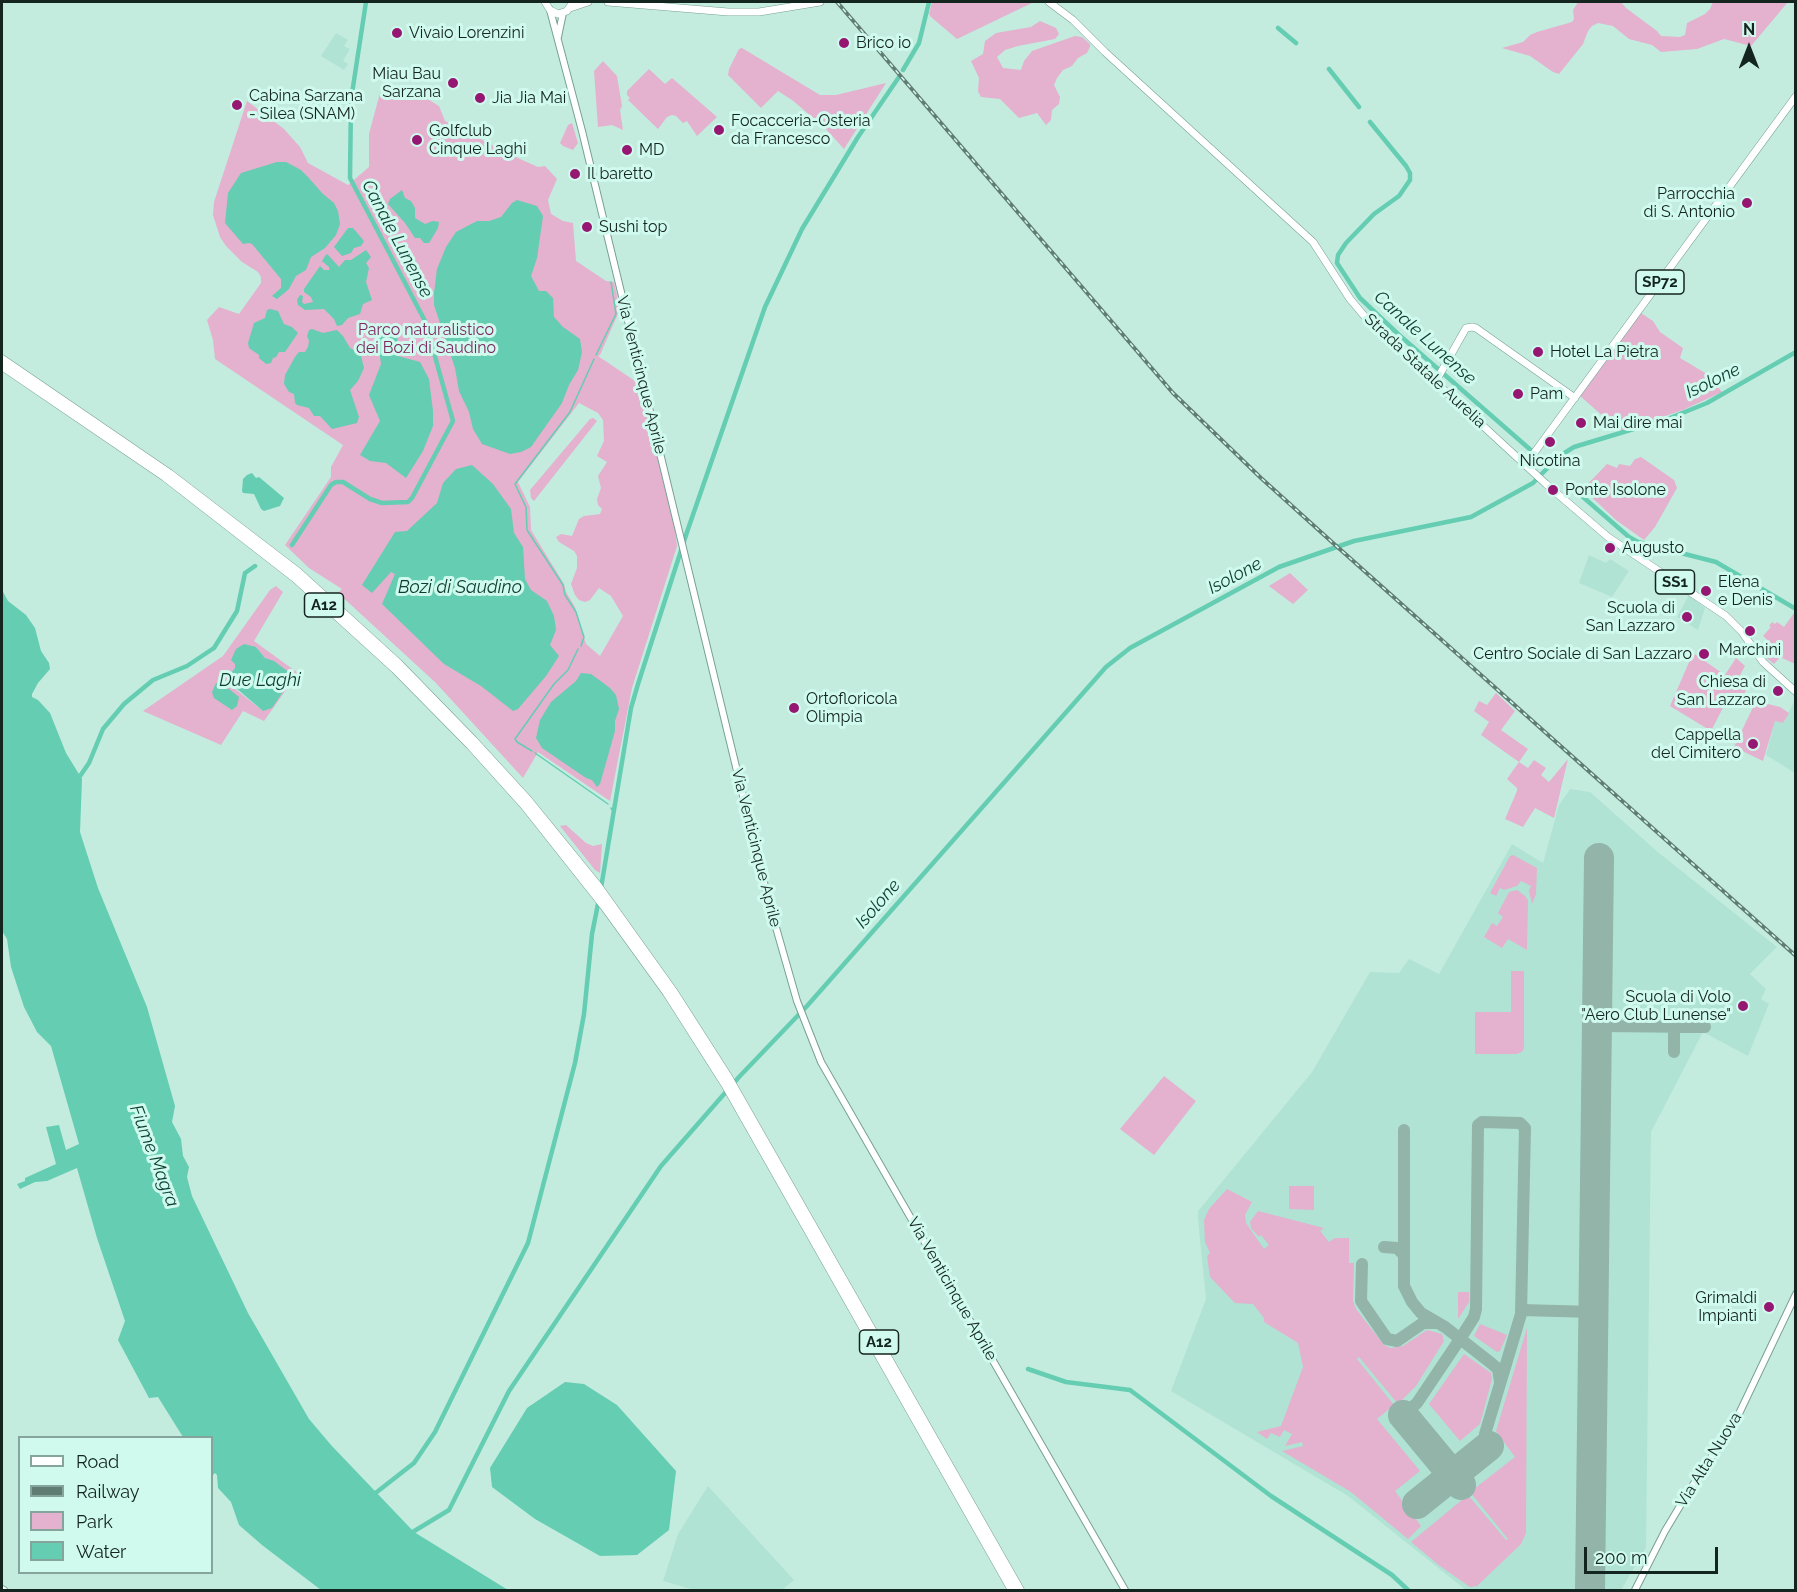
<!DOCTYPE html>
<html>
<head>
<meta charset="utf-8">
<style>
	body { margin:0 }
	#map { position:relative; width:1797px; height:1592px; overflow:hidden; background:#c3ecdf; font-family:Raleway,sans-serif }
	canvas { display:block }
	.frame { position:absolute; inset:0; border:3px solid #14241f; pointer-events:none }
	.legend { position:absolute; left:18px; top:1436px; width:195px; height:138px; box-sizing:border-box; background:#d0faed; border:2px solid #85a49b; margin:0; padding:8px 10px; list-style:none; font-size:18px; color:#14241f }
	.legend li { display:flex; align-items:center; gap:12px; height:30px }
	.legend b { width:30px; border:2px solid #85a49b }
	.north { position:absolute; left:1719px; top:18px; width:60px; height:60px; -webkit-text-stroke:4px #d0faed; paint-order:stroke; rotate:0deg; font-size:16px; font-weight:700; line-height:24px; text-align:center; color:#14241f }
	.north::after { content:''; display:block; margin:auto; width:21px; height:27px; background:#14241f; clip-path:polygon(50% 0,100% 100%,50% 72%,0 100%) }
	.scale { position:absolute; left:1584px; top:1547px; width:134px; height:27px; box-sizing:border-box; border:3px solid #14241f; border-top:0; padding-left:8px; font-size:18px; line-height:21px; white-space:nowrap; color:#14241f; -webkit-text-stroke:4px #d0faed; paint-order:stroke }
</style>
</head>
<body>
<div id="map">
<canvas width="1797" height="1592"></canvas>
<div class="frame"></div>
<ul class="legend">
<li><b style="height:8px;background:#fff"></b>Road</li>
<li><b style="height:8px;background:#617c73"></b>Railway</li>
<li><b style="height:16px;background:#e4b1ce"></b>Park</li>
<li><b style="height:16px;background:#64cdb2"></b>Water</li>
</ul>
<div class="north">N</div>
<div class="scale">200 m</div>
</div>
<script>
const g = document.querySelector('canvas').getContext('2d');
g.lineJoin = 'round';
function fill(path, color) {
  g.fillStyle = color;
  g.fill(path, 'evenodd');
}
function poly(rows) {
  const path = new Path2D();
  for (const r of rows) {
    path.moveTo(r[0], r[1]);
    for (let i = 2; i < r.length; i += 2) path.lineTo(r[i], r[i + 1]);
  }
  return path;
}
function trace(path, color, width, dash) {
  g.strokeStyle = color;
  g.lineWidth = width;
  g.lineCap = dash ? 'butt' : 'round';
  g.setLineDash(dash || []);
  g.stroke(path);
}
function write(font, color, halo, rows, align = 'center') {
  g.font = font + ' Raleway,sans-serif';
  g.lineWidth = 6;
  g.setLineDash([]);
  g.textBaseline = 'middle';
  g.strokeStyle = halo;
  g.fillStyle = color;
  for (const [text, x, y, turn = 0] of rows) {
    g.save();
    g.translate(x, y);
    g.rotate((+turn || 0) * Math.PI / 180);
    g.textAlign = isNaN(turn) ? turn : align;
    if (halo) g.strokeText(text, 0, 0);
    g.fillText(text, 0, 0);
    g.restore();
  }
}
fill(poly([
	[336,33,348,40,344,46,350,49,343,61,348,64,344,70,321,56],
	[1589,555,1606,563,1610,559,1629,571,1612,597,1579,583],
	[1689,595,1705,608,1698,630,1677,617],
	[1795,700,1795,773,1766,755,1775,721,1783,723],
	[1570,789,1590,792,1659,853,1777,947,1750,974,1766,989,1761,999,1769,1004,1748,1056,1703,1032,1651,1132,1646,1548,1621,1590,1466,1590,1348,1496,1171,1391,1206,1299,1198,1219,1198,1211,1203,1205,1312,1072,1370,972,1399,973,1409,959,1439,974,1512,844,1543,863,1559,805],
	[708,1486,794,1580,782,1590,694,1590,663,1581,678,1534]
]), '#b1e3d4');
fill(poly([
	[932,2,1034,2,957,39,931,17,929,14],
	[1578,2,1621,2,1626,8,1657,31,1661,36,1680,37,1685,35,1687,23,1705,14,1710,9,1713,2,1788,2,1751,46,1724,39,1697,49,1661,52,1652,45,1629,39,1613,26,1598,23,1592,26,1588,31,1583,44,1559,74,1553,72,1530,56,1502,48,1523,42,1530,35,1537,32,1572,22,1574,19,1573,10],
	[1040,21,1056,28,1059,34,1055,39,1018,46,1005,50,997,57,1003,68,1021,70,1024,61,1032,51,1075,36,1082,37,1090,44,1090,47,1087,53,1078,58,1072,66,1063,70,1057,78,1054,85,1060,97,1059,104,1052,110,1051,120,1046,125,1037,113,1019,118,1000,99,981,97,978,91,979,78,971,61,983,54,985,41,996,33,1031,27],
	[742,48,820,95,836,95,886,83,844,149,825,128,792,100,778,91,761,108,728,75,729,69,739,49],
	[603,61,617,76,622,106,620,110,623,130,612,125,598,127,594,71],
	[649,69,665,84,672,78,717,117,697,136,687,121,683,123,676,116,672,115,667,117,658,129,628,100,630,98,627,95,627,91],
	[405,85,439,106,445,121,520,159,538,167,545,166,557,179,548,200,551,214,563,221,573,223,576,261,606,281,614,282,620,309,600,355,598,356,635,381,638,380,675,530,677,546,632,688,610,801,538,752,523,778,436,683,338,593,342,589,309,568,285,545,331,477,331,467,343,445,215,359,213,340,207,320,219,307,239,314,261,283,261,277,258,272,242,262,226,246,220,237,213,215,214,202,247,101,284,129,300,147,308,163,348,185,369,167,369,134,380,93],
	[579,403,598,413,603,420,604,441,597,456,607,462,598,476,601,488,597,499,598,505,602,509,600,514,584,516,579,519,572,536,561,534,556,537,559,542,574,551,577,556,577,568,571,584,575,595,579,600,585,602,590,600,599,588,611,596,623,616,600,656,586,644,575,607,566,592,564,584,531,530,530,507,518,482],
	[572,123,578,143,573,150,563,146,560,143,568,125],
	[1641,313,1653,321,1660,332,1683,348,1680,358,1707,374,1722,392,1683,410,1620,431,1580,396],
	[593,418,597,421,534,501,531,498,530,490,590,419],
	[1641,457,1674,480,1677,488,1655,527,1644,540,1616,520,1583,489,1607,464,1617,468,1619,464,1630,466,1635,459],
	[1290,573,1308,590,1293,604,1269,586],
	[276,586,283,592,254,641,298,673,264,721,243,711,221,745,143,711,223,656,270,590],
	[256,647,265,658,270,661,263,711,234,688,228,678,235,668,235,664],
	[1794,613,1795,664,1780,657,1774,664,1765,657,1774,646,1763,636,1771,627,1769,626,1772,622,1775,624,1777,622,1784,627],
	[1693,653,1725,675,1736,658,1745,666,1738,679,1749,684,1739,704,1728,698,1711,731,1670,706],
	[1496,693,1515,711,1501,730,1528,749,1519,762,1528,768,1534,760,1546,768,1541,775,1549,782,1568,759,1554,818,1535,808,1523,827,1505,819,1517,791,1517,788,1507,779,1519,762,1481,735,1489,722,1474,711,1479,701,1487,705],
	[1756,701,1780,707,1789,713,1783,723,1775,721,1763,761,1734,747],
	[566,825,586,843,593,846,602,844,600,873,595,870,560,826],
	[1513,855,1537,868,1536,894,1532,904,1529,891,1531,886,1521,881,1517,886,1504,890,1500,888,1496,896,1490,893,1510,856],
	[1517,890,1524,895,1528,900,1527,950,1508,939,1502,948,1484,937,1492,923,1497,926,1503,917,1498,913,1509,892],
	[1511,971,1524,971,1524,1046,1523,1051,1517,1054,1475,1054,1475,1012,1511,1012],
	[1164,1076,1196,1101,1154,1155,1120,1129],
	[1289,1186,1314,1186,1314,1210,1289,1209],
	[1227,1189,1252,1202,1245,1215,1246,1223,1264,1249,1269,1245,1261,1235,1259,1237,1251,1228,1250,1222,1258,1211,1324,1228,1320,1231,1329,1242,1335,1238,1349,1238,1349,1263,1354,1263,1353,1301,1356,1309,1384,1345,1391,1348,1403,1346,1427,1330,1442,1334,1444,1341,1416,1386,1398,1404,1359,1357,1357,1359,1394,1405,1377,1419,1420,1471,1395,1491,1421,1526,1408,1539,1351,1492,1282,1451,1303,1446,1302,1442,1285,1446,1292,1434,1284,1430,1280,1437,1271,1433,1267,1439,1257,1432,1281,1426,1303,1367,1298,1343,1264,1322,1264,1318,1253,1304,1235,1303,1210,1277,1207,1256,1210,1253,1205,1242,1204,1220,1209,1209],
	[1458,1292,1469,1292,1469,1302,1458,1319],
	[1480,1324,1507,1335,1500,1351,1497,1352,1474,1336],
	[1527,1328,1526,1533,1521,1544,1477,1586,1470,1587,1440,1566,1411,1542,1468,1495,1506,1540,1508,1539,1470,1492,1515,1457,1496,1431],
	[1464,1354,1491,1373,1492,1379,1480,1424,1460,1441,1429,1404]
]), '#e4b1ce');
fill(poly([
	[277,162,286,162,301,170,307,176,323,194,334,203,338,211,340,224,336,235,325,248,311,257,306,270,296,276,289,289,277,299,272,296,281,288,281,279,252,244,249,243,243,244,225,223,228,193,241,173],
	[402,190,405,198,411,201,415,208,415,218,425,224,433,221,439,222,438,228,429,243,424,243,420,238,415,238,405,223,388,204,390,199],
	[517,200,537,206,543,216,537,258,531,276,539,291,546,291,553,298,554,317,563,327,580,339,582,352,578,370,569,385,562,403,531,447,521,452,510,454,482,444,473,429,469,412,459,391,455,368,434,305,434,293,437,269,446,247,456,232,477,221,489,221,501,217,512,203],
	[348,228,353,228,364,241,361,246,354,248,351,253,342,256,334,247],
	[366,250,371,257,366,263,369,268,366,282,372,300,363,304,360,314,348,318,342,325,337,326,334,319,324,309,305,310,298,305,297,300,300,295,303,296,302,302,304,304,313,302,311,297,304,292,304,289,320,266,324,270,329,270,329,267,322,261,325,256,327,254,329,256,339,267,345,260,351,260],
	[270,309,278,311,284,324,292,327,298,333,285,352,279,352,276,357,273,358,271,363,266,364,259,358,259,355,249,348,248,343,254,323,265,318,267,310],
	[397,328,398,356,420,362,429,379,433,411,433,426,423,451,406,478,386,463,370,461,360,455,380,421,369,395,381,364,377,335,385,329],
	[312,329,323,333,337,330,343,336,350,348,358,352,361,356,364,368,358,381,350,390,359,417,357,423,332,429,320,416,314,416,309,408,297,405,295,403,294,394,289,392,284,384,285,375,295,357,299,352,305,352,308,347,309,341,307,336,309,330],
	[472,465,493,484,511,509,514,533,523,547,525,579,531,590,547,601,554,616,556,630,550,645,559,656,546,676,518,709,513,711,481,686,444,664,382,604,395,574,391,572,372,593,362,585,395,532,407,531,437,503,443,483,456,469],
	[252,473,256,478,259,477,284,498,280,506,264,511,261,509,254,494,243,493,242,491,243,479,247,475],
	[2,590,8,601,26,615,35,628,41,651,49,663,50,669,38,683,32,694,32,697,38,700,50,713,66,753,82,779,80,832,98,888,147,1007,175,1106,172,1122,181,1139,183,1156,189,1167,187,1177,192,1196,248,1313,309,1419,331,1445,414,1532,508,1590,321,1590,262,1545,239,1525,231,1502,218,1488,217,1475,215,1473,212,1476,212,1438,183,1437,158,1397,149,1398,118,1340,125,1321,97,1238,77,1168,47,1181,35,1182,20,1189,17,1184,25,1181,25,1178,56,1164,46,1127,59,1125,66,1150,79,1144,51,1046,37,1032,24,1007,11,967,7,939,2,931],
	[244,644,256,647,265,658,274,661,290,673,289,683,272,708,263,711,229,682,227,678,235,668,235,664,231,660,236,649],
	[581,673,591,674,610,688,616,695,619,709,615,721,615,731,600,784,597,787,592,780,586,778,542,748,536,738,540,720,551,702,576,681],
	[216,683,229,689,239,697,237,706,232,710,214,698,212,692],
	[565,1382,584,1384,617,1405,676,1471,669,1530,637,1555,600,1556,535,1519,492,1487,490,1468,527,1408]
]), '#64cdb2');
trace(poly([
	[596,355,616,314,611,282],
	[581,646,584,637,576,612,565,595,563,585,527,530,526,507,515,484,570,412,594,359],
	[532,751,517,742,515,739,554,684,568,670,578,649],
	[535,753,608,804],
	[611,808,614,813]
]), '#64cdb2', 1.5);
trace(poly([
	[1278,28,1296,43],
	[1329,69,1359,107],
	[903,70,919,43,929,2],
	[1370,122,1406,166,1410,173,1410,180,1399,196,1374,214,1346,243,1338,255,1337,263,1360,298,1398,334,1533,452],
	[1568,484,1629,537,1638,542,1716,562,1796,609],
	[292,545,331,485,336,482,343,482,370,499,382,503,408,502,412,498,453,421,425,321,350,178,351,100,366,2],
	[78,779,89,763,103,729,124,704,153,680,187,666,214,648,237,611,245,573,255,566],
	[601,888,631,708,638,684,687,532,765,307,802,229,858,137,899,77],
	[1028,1369,1066,1382,1130,1390,1271,1496,1392,1575,1408,1590],
	[373,1495,414,1463,435,1432,528,1243,575,1063,584,1014,592,934,599,899],
	[411,1533,449,1510,509,1391,661,1166,739,1077,807,1006,1106,667,1130,648,1279,567,1354,541,1471,517,1533,483,1558,457,1574,447,1670,418,1707,403,1796,352]
]), '#64cdb2', 4.5);
trace(poly([
	[1598,1026,1705,1027],
	[1674,1026,1674,1052],
	[1404,1130,1404,1286,1412,1302,1421,1313,1445,1327,1491,1363,1498,1369,1500,1382],
	[1384,1247,1397,1248,1403,1254],
	[1362,1264,1361,1301,1387,1339,1397,1341,1423,1323,1436,1323],
	[1521,1310,1594,1312],
	[1403,1415,1417,1403,1460,1339,1474,1317,1476,1309,1478,1125,1482,1122,1520,1123,1525,1128,1521,1314,1485,1434,1489,1446]
]), '#92b4a9', 12);
trace(poly([
	[1403,1415,1461,1485],
	[1417,1504,1489,1446],
	[1590,1590,1599,858]
]), '#92b4a9', 30);
const secondary = poly([
	[550,10,582,131,769,903,797,1001,821,1062,1125,1590],
	[558,37,563,13],
	[2,1589,4,1590],
	[1635,1590,1665,1531,1689,1491,1736,1420,1796,1294]
]);
const primary = poly([
	[545,2,550,10,558,14,567,11,573,2],
	[608,2,728,12,759,12,820,2],
	[1049,2,1073,20,1105,52,1313,242,1350,299,1366,318,1546,484,1608,537,1726,616,1742,632,1763,662,1796,692],
	[570,8,588,2],
	[1436,381,1466,328,1472,327,1476,328,1575,398],
	[1526,464,1796,96]
]);
const highway = poly([
	[2,359,170,474,298,572,398,663,473,740,528,800,598,886,673,991,728,1077,1020,1590],
	[2,366,165,477,295,578,395,669,470,745,524,805,604,906,667,993,725,1084,1012,1590]
]);
trace(secondary, '#78a094', 8);
trace(primary, '#78a094', 8);
trace(highway, '#78a094', 9);
trace(secondary, '#fff', 6);
trace(primary, '#fff', 7);
trace(highway, '#fff', 8);
const rail = poly([
	[837,2,1173,393,1261,478,1333,543,1796,956]
]);
trace(rail, '#617c73', 4);
trace(rail, '#d0faed', 1.5, [4.5]);
for (const [x, y, r, color] of [
	[397,33,6,"#951771"],
	[844,43,6,"#951771"],
	[453,83,6,"#951771"],
	[480,98,6,"#951771"],
	[237,105,6,"#951771"],
	[719,130,6,"#951771"],
	[417,140,6,"#951771"],
	[627,150,6,"#951771"],
	[575,174,6,"#951771"],
	[1747,203,6,"#951771"],
	[587,227,6,"#951771"],
	[1538,352,6,"#951771"],
	[1518,394,6,"#951771"],
	[1581,423,6,"#951771"],
	[1550,442,6,"#951771"],
	[1553,490,6,"#951771"],
	[1610,548,6,"#951771"],
	[1706,591,6,"#951771"],
	[1687,617,6,"#951771"],
	[1750,631,6,"#951771"],
	[1704,654,6,"#951771"],
	[1778,691,6,"#951771"],
	[794,708,6,"#951771"],
	[1753,744,6,"#951771"],
	[1743,1006,6,"#951771"],
	[1769,1307,6,"#951771"]
]) {
  const dot = new Path2D();
  dot.arc(x, y, r, 0, 2 * Math.PI);
  g.fillStyle = color;
  g.fill(dot);
  trace(dot, '#d0faed', 2);
}
for (const [x, y, w] of [
	[1660,282,48],
	[1675,582,39],
	[324,605,39],
	[879,1342,39]
]) {
  const box = new Path2D();
  box.roundRect(x - w / 2, y - 12, w, 24, 4.5);
  g.fillStyle = '#d0faed';
  g.fill(box);
  trace(box, '#14241f', 1.5);
}
write('bold 15px', '#14241f', null, [
	["SP72",1660,282],
	["SS1",1675,582],
	["A12",324,605],
	["A12",879,1342]
]);
write('16px', '#14241f', '#d0faed', [
	["Vivaio Lorenzini",409,33],
	["Brico io",856,43],
	["Miau Bau",441,74,"right"],
	["Sarzana",441,92,"right"],
	["Cabina Sarzana",249,96],
	["- Silea (SNAM)",249,114],
	["Jia Jia Mai",492,98],
	["Focacceria-Osteria",731,121],
	["da Francesco",731,139],
	["Golfclub",429,131],
	["Cinque Laghi",429,149],
	["MD",639,150],
	["Il baretto",587,174],
	["Parrocchia",1735,194,"right"],
	["di S. Antonio",1735,212,"right"],
	["Sushi top",599,227],
	["Hotel La Pietra",1550,352],
	["Pam",1530,394],
	["Mai dire mai",1593,423],
	["Nicotina",1550,461,"center"],
	["Ponte Isolone",1565,490],
	["Augusto",1622,548],
	["Elena",1718,582],
	["e Denis",1718,600],
	["Scuola di",1675,608,"right"],
	["San Lazzaro",1675,626,"right"],
	["Marchini",1750,650,"center"],
	["Centro Sociale di San Lazzaro",1692,654,"right"],
	["Chiesa di",1766,682,"right"],
	["San Lazzaro",1766,700,"right"],
	["Ortofloricola",806,699],
	["Olimpia",806,717],
	["Cappella",1741,735,"right"],
	["del Cimitero",1741,753,"right"],
	["Scuola di Volo",1731,997,"right"],
	["\"Aero Club Lunense\"",1731,1015,"right"],
	["Grimaldi",1757,1298,"right"],
	["Impianti",1757,1316,"right"]
], 'left');
write('16px', '#7e2862', '#d0faed', [
	["Parco naturalistico",426,330],
	["dei Bozi di Saudino",426,348]
]);
write('16px', '#14241f', '#d0faed', [
	["Strada Statale Aurelia",1425,371,43],
	["Via Venticinque Aprile",641,375,76],
	["Via Venticinque Aprile",756,848,76],
	["Via Venticinque Aprile",952,1289,60],
	["Via Alta Nuova",1709,1460,-58]
]);
write('italic 18px', '#0c3d32', '#d0faed', [
	["Canale Lunense",397,239,62],
	["Canale Lunense",1425,338,42],
	["Isolone",1713,381,-26],
	["Isolone",1235,576,-28],
	["Bozi di Saudino",460,588],
	["Due Laghi",260,681],
	["Isolone",878,904,-49],
	["Fiume Magra",154,1156,69]
]);
</script>
</body>
</html>
